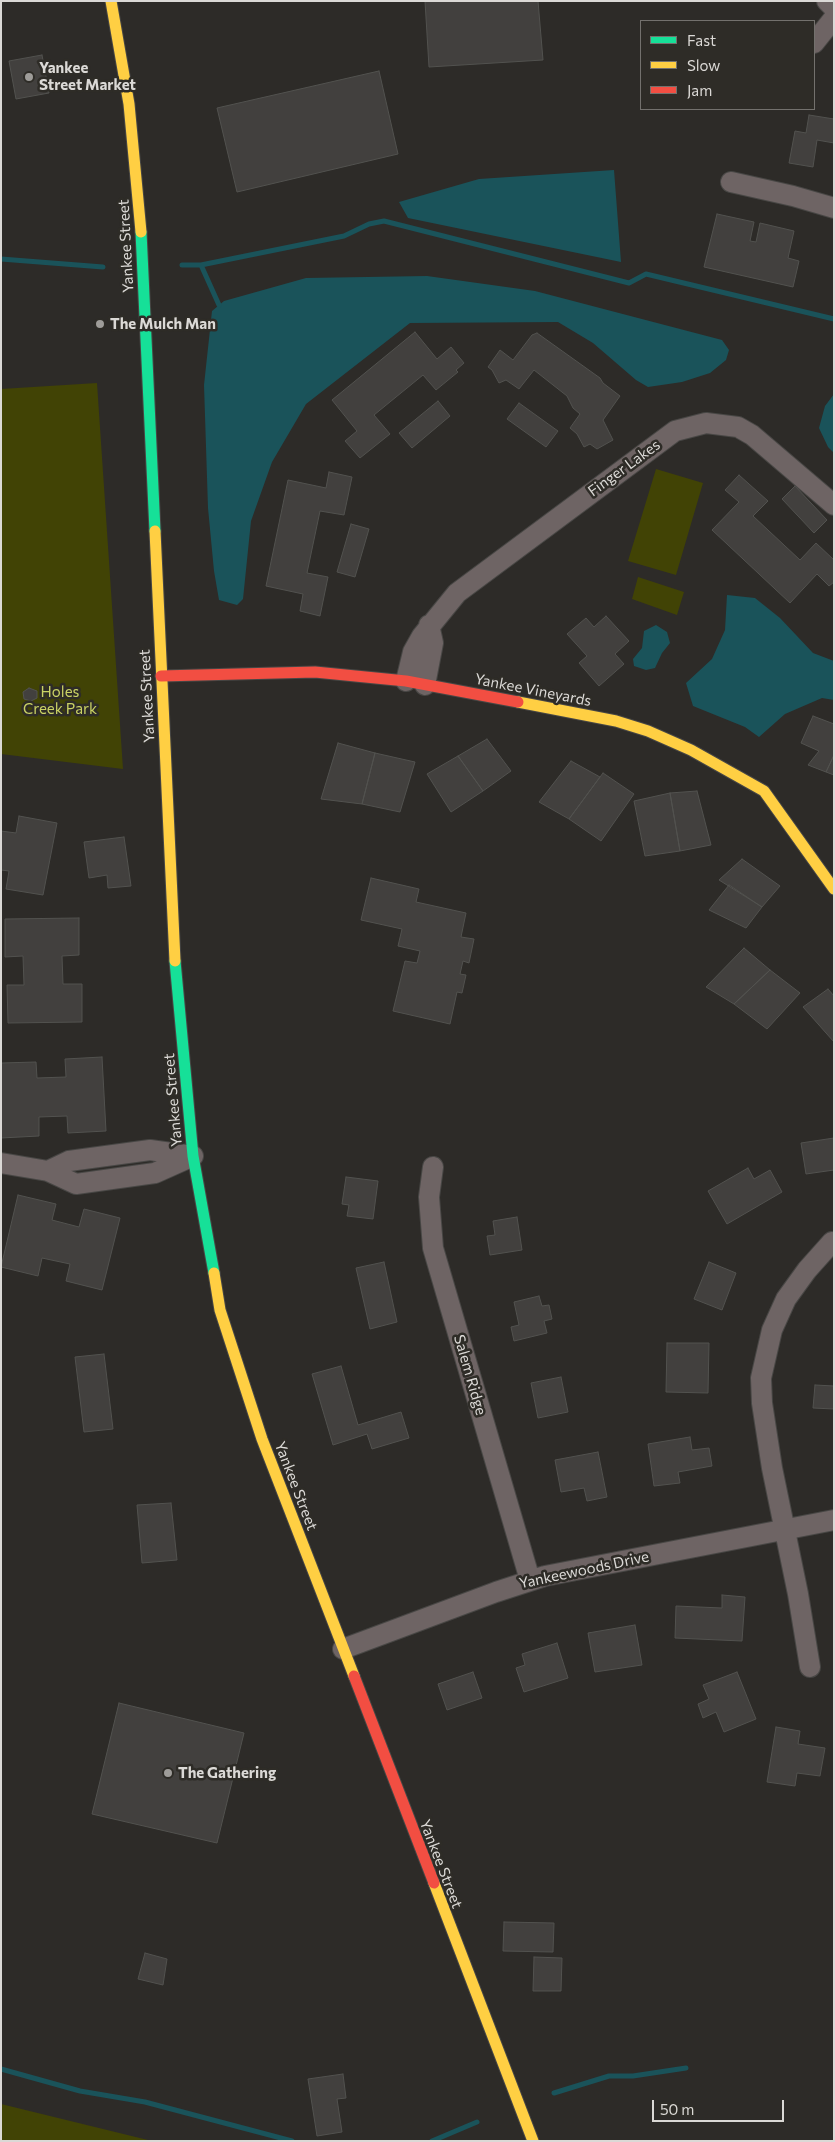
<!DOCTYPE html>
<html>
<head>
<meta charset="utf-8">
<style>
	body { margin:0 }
	#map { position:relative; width:835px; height:2142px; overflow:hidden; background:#2d2b28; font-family:Commissioner,sans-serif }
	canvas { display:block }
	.frame { position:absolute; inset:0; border:2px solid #dbd9d6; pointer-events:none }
	.legend { position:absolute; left:640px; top:20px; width:175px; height:90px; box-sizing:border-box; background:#2e2c27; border:1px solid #73716d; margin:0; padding:6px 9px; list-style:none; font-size:15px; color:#dbd9d6 }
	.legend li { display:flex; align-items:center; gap:10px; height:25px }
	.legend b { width:25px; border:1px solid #73716d }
	.scale { position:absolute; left:652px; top:2100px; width:132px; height:22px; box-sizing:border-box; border:2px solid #dbd9d6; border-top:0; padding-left:6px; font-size:15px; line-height:18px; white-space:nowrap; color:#dbd9d6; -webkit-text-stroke:4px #2e2c27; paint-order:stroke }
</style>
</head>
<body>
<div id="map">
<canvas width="835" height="2142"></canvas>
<div class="frame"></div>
<ul class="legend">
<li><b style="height:6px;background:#16e098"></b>Fast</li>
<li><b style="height:6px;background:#ffcf43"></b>Slow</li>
<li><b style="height:6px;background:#f24e42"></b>Jam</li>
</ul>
<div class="scale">50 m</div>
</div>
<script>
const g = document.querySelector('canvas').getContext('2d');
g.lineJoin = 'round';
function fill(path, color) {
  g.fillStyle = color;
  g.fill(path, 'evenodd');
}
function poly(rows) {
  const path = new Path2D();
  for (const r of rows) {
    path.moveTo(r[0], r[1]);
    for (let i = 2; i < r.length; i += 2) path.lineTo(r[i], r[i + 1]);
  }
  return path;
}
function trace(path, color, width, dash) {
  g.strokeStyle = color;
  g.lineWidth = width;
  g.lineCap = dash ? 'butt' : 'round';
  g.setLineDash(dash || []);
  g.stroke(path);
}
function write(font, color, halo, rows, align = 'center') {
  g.font = font + ' Commissioner,sans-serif';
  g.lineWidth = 5;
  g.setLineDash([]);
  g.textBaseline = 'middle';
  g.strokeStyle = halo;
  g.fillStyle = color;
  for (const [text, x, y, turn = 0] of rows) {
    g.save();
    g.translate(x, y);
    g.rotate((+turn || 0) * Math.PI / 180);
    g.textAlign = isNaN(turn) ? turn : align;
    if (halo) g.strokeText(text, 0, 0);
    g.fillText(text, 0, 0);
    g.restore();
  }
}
fill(poly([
	[97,383,123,769,1,754,1,389],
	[656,469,703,483,676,575,628,561],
	[638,577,684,592,677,615,632,599],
	[1,2104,152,2141,1,2141]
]), '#414305');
fill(poly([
	[614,170,621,262,408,218,399,202,479,179],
	[427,276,535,291,722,340,729,350,726,360,710,373,682,382,648,387,636,380,593,343,558,322,410,323,306,404,272,462,251,521,243,599,237,605,219,600,214,571,208,508,204,385,212,311,224,301,306,278],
	[834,394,834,453,828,447,819,428,825,406],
	[727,595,755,598,780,618,813,653,834,661,834,700,822,698,785,714,759,737,745,727,693,706,686,683,712,659,725,630],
	[656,625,667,632,670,643,662,653,655,668,646,670,634,666,633,659,642,648,644,631]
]), '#1a535a');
trace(poly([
	[1,259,103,267],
	[182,265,201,265,344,236,369,224,384,221,629,283,646,274,834,319],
	[201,265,219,305],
	[1,2069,80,2091,145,2102,292,2141],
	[554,2093,609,2076,633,2076,686,2068],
	[432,2141,477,2122]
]), '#1a535a', 5);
const building = poly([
	[425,1,538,1,543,60,429,67,425,1],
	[42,55,49,93,16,99,9,61,42,55],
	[379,71,398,154,237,192,217,108,379,71],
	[809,115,834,119,834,143,817,140,813,167,789,163,795,131,806,133,809,115],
	[717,214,754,222,750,241,756,242,760,223,794,231,788,258,799,261,793,287,704,267,717,214],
	[415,332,437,359,451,347,464,363,456,370,458,372,436,390,423,375,374,415,390,434,360,458,345,441,357,431,332,400,415,332],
	[537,333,600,378,603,383,620,396,603,420,613,440,597,449,590,444,584,447,577,434,570,428,580,414,573,408,567,396,534,370,519,389,506,380,499,383,492,370,488,367,500,350,513,360,532,335,537,333],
	[438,401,450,416,412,448,399,433,438,401],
	[519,403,558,431,546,447,507,419,519,403],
	[329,472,352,477,344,515,320,511,307,573,328,577,320,616,300,611,303,594,266,586,288,480,326,488,329,472],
	[739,475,768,501,753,516,800,560,816,543,834,560,834,582,829,586,817,574,790,603,712,530,739,502,725,490,739,475],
	[795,486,827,520,814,533,782,499,795,486],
	[351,524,369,529,355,577,337,572,351,524],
	[606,616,629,641,615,654,624,664,599,686,579,663,587,656,567,634,586,618,594,627,606,616],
	[29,688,37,691,37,698,31,701,24,699,23,692,29,688],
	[813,716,834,724,834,755,826,772,808,765,819,751,801,743,813,716],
	[487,739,511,771,483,791,458,756,487,739],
	[338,743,375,753,362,804,321,799,338,743],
	[375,753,415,762,400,812,362,804,375,753],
	[834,755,834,775,826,772,834,755],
	[458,756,483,791,451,812,427,774,458,756],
	[571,761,600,777,569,819,539,802,571,761],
	[603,773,634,794,601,841,569,819,603,773],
	[697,791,711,845,680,851,670,793,697,791],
	[670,793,680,851,645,856,634,801,670,793],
	[19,816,57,823,43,895,6,889,9,871,1,870,1,831,16,833,19,816],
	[124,837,131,886,108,888,107,875,89,878,84,842,124,837],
	[742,859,780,886,762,907,719,880,742,859],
	[371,878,419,889,416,902,466,913,461,937,474,939,469,963,463,961,460,974,466,975,462,993,457,992,450,1024,393,1011,405,961,417,963,420,951,398,946,402,929,361,920,371,878],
	[729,885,762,907,746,928,709,910,729,885],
	[79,918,79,955,62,956,63,984,82,984,82,1022,8,1023,7,985,24,985,23,956,5,957,5,919,79,918],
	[744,948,770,970,734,1004,706,987,744,948],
	[770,970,800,993,767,1029,734,1004,770,970],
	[828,989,834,996,834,1042,803,1007,828,989],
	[102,1057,106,1131,68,1133,67,1116,39,1117,39,1136,1,1138,1,1063,36,1062,37,1078,66,1077,65,1059,102,1057],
	[834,1138,834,1170,806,1174,801,1143,834,1138],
	[748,1168,754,1179,770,1170,782,1192,727,1224,708,1191,748,1168],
	[346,1177,378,1181,373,1219,347,1216,349,1205,342,1204,346,1177],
	[18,1195,56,1204,52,1220,79,1227,84,1209,120,1218,102,1290,66,1281,70,1264,42,1258,38,1276,1,1267,18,1195],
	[517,1217,522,1250,490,1255,487,1236,495,1235,493,1221,517,1217],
	[384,1262,397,1322,370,1329,356,1268,384,1262],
	[709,1262,736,1273,722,1310,694,1299,709,1262],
	[539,1296,542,1306,549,1305,552,1319,544,1321,547,1333,514,1341,511,1327,519,1325,514,1302,539,1296],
	[667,1343,709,1343,708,1393,666,1392,667,1343],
	[104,1354,113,1429,84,1432,75,1357,104,1354],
	[341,1366,358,1425,401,1412,409,1438,372,1449,367,1434,333,1445,312,1374,341,1366],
	[561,1377,568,1412,538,1418,531,1383,561,1377],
	[815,1385,834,1386,834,1409,813,1408,815,1385],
	[690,1437,692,1450,709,1448,712,1466,678,1472,680,1483,654,1486,648,1444,690,1437],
	[598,1452,607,1497,587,1501,584,1488,561,1492,555,1460,598,1452],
	[171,1503,177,1560,142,1563,137,1505,171,1503],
	[722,1595,745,1597,742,1641,675,1638,676,1606,722,1608,722,1595],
	[635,1625,642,1665,595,1672,588,1633,635,1625],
	[557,1643,568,1678,524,1692,516,1668,525,1665,522,1654,557,1643],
	[473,1672,482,1698,447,1710,438,1684,473,1672],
	[737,1672,756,1719,724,1732,716,1712,703,1718,698,1704,709,1699,703,1685,737,1672],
	[119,1703,244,1733,217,1843,92,1814,119,1703],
	[776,1727,800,1731,798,1744,825,1748,820,1776,797,1773,795,1786,767,1782,776,1727],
	[504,1922,554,1923,553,1952,503,1951,504,1922],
	[145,1953,167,1959,163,1985,138,1979,145,1953],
	[534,1957,562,1958,561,1991,533,1991,534,1957],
	[343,2074,346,2098,337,2099,342,2132,317,2136,308,2079,343,2074]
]);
fill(building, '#42403e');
trace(building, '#52524f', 1);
const street = poly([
	[827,1,834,8],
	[814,43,834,18],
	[731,182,793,196,834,208],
	[406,681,413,652,422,636,457,593,675,431,706,423,738,427,752,435,834,505],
	[425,685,433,643,429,625],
	[1,1163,48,1171,76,1184,155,1173,193,1156],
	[433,1167,429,1197,433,1248,530,1580],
	[48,1171,69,1161,150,1150,193,1156],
	[343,1649,496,1592,545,1576,834,1520],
	[810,1667,798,1594,772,1468,762,1403,761,1378,772,1330,786,1299,807,1270,832,1242]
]);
const fast = poly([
	[141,232,155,531],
	[175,961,193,1156,214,1273]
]);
const slow = poly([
	[111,1,129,104,141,232],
	[155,531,175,961],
	[518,702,616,721,648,731,691,750,764,791,834,889],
	[214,1273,220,1310,262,1439,354,1676],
	[434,1883,533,2141]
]);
const jam = poly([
	[161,676,315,672,406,681,518,702],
	[354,1676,434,1883]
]);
trace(street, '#484745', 22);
trace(fast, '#484745', 13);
trace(slow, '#484745', 13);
trace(jam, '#484745', 13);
trace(street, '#6e6464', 20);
trace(fast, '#16e098', 11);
trace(slow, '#ffcf43', 11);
trace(jam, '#f24e42', 11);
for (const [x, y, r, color] of [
	[29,77,5,"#9e9c99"],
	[100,324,5,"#9e9c99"],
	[168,1773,5,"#9e9c99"]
]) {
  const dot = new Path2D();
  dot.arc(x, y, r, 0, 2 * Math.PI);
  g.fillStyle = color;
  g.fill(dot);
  trace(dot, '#2e2c27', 2);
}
write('bold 15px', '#dbd9d6', '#2e2c27', [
	["Yankee",39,68],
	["Street Market",39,85],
	["The Mulch Man",110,324],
	["The Gathering",178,1773]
], 'left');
write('15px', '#dbd9d6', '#2e2c27', [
	["Yankee Street",126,246,-93],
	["Finger Lakes",624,468,-36],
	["Yankee Vineyards",533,690,11],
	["Yankee Street",147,696,-93],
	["Yankee Street",173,1100,-95],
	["Salem Ridge",470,1375,74],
	["Yankee Street",296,1486,69],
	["Yankeewoods Drive",584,1570,-12],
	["Yankee Street",441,1864,69]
]);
write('15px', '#cad264', '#2e2c27', [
	["Holes",60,692],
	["Creek Park",60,709]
]);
</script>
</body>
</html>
